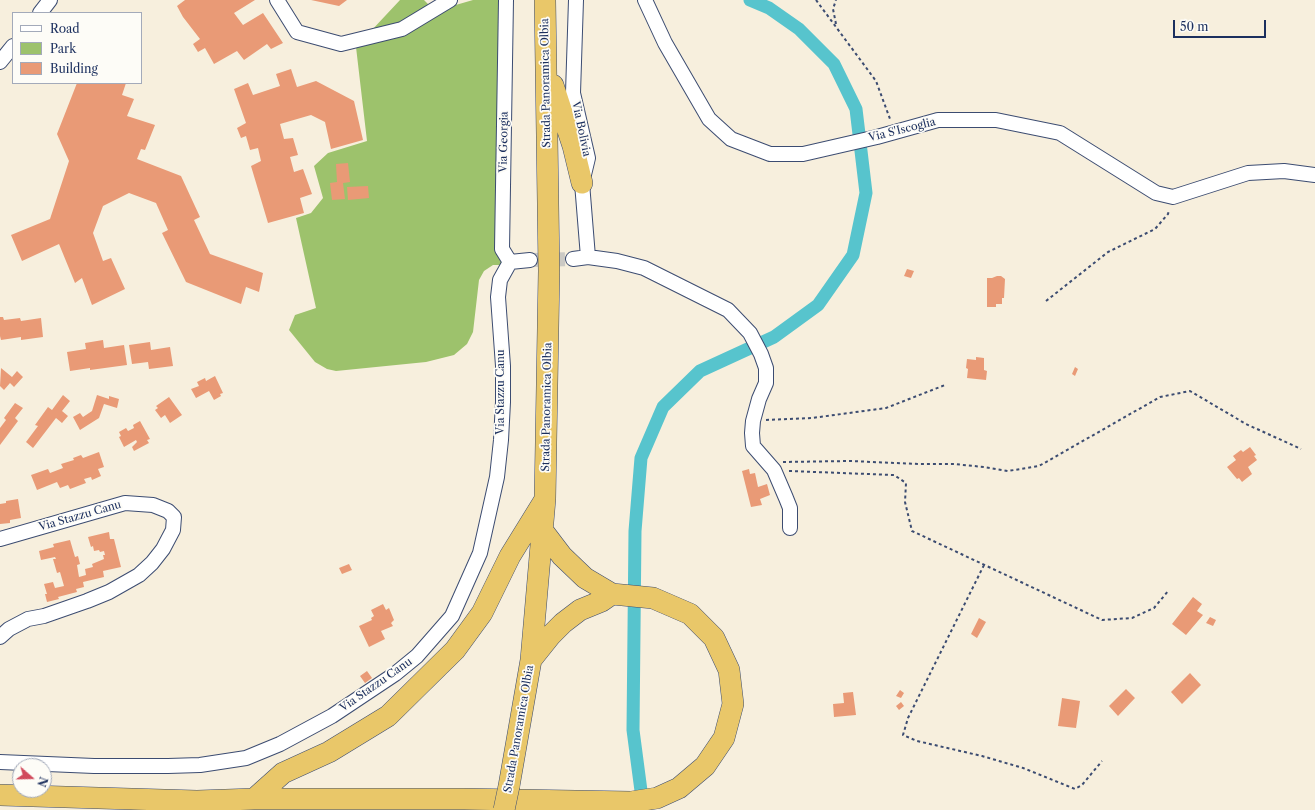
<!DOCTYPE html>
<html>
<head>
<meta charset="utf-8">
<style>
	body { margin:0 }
	#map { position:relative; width:1315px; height:810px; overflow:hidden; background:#f7efdd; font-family:"Libre Caslon Text",serif }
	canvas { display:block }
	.legend { position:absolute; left:12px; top:12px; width:130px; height:72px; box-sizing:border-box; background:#fdfcf7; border:1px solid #a3aaba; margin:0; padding:5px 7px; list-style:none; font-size:12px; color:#1b2f5e }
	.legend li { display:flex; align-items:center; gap:8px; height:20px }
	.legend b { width:20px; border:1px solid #a3aaba }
	.north { position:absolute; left:12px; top:758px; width:40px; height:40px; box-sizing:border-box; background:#fdfcf7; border:1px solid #a3aaba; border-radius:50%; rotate:110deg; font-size:11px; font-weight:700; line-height:16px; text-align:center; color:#1b2f5e }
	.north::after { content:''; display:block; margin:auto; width:14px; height:18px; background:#d1495b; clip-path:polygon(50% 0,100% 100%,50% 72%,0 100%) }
	.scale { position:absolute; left:1173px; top:20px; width:93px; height:18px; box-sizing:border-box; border:2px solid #1b2f5e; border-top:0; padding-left:5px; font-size:12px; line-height:14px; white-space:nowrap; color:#1b2f5e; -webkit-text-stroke:3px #fdfcf7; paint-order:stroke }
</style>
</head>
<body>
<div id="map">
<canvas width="1315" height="810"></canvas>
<ul class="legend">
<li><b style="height:5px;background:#fff"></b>Road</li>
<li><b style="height:11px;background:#9dc26c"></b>Park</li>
<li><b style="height:11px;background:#e99a76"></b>Building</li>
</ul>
<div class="north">N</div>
<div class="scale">50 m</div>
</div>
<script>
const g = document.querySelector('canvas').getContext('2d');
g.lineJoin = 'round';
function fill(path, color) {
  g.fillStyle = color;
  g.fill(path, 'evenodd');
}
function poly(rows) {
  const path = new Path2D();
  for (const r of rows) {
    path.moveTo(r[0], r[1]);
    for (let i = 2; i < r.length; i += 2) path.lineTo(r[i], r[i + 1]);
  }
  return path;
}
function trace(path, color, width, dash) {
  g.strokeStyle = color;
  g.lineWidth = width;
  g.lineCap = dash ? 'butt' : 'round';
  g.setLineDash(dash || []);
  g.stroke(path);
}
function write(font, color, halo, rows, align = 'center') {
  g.font = font + ' "Libre Caslon Text",serif';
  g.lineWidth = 3.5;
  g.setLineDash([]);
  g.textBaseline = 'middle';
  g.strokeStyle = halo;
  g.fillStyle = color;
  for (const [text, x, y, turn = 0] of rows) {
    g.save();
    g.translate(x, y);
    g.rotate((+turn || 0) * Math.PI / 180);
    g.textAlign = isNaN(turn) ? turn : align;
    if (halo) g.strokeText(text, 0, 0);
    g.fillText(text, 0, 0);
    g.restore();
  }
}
fill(poly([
	[400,0,424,0,435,11,473,0,499,0,497,165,507,256,501,269,499,265,493,265,484,271,479,280,473,332,467,344,454,355,426,362,336,371,327,369,315,362,289,330,295,315,316,308,296,218,311,213,323,198,314,166,328,153,367,141,356,47]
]), '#9dc26c');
trace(poly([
	[643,806,633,730,635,531,641,458,663,407,700,371,774,337,818,305,853,255,866,193,856,109,834,64,799,29,769,8,750,0]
]), '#57c4cd', 13);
fill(poly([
	[185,0,255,0,234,13,243,25,263,13,283,43,271,49,267,44,244,60,237,51,214,64,205,48,198,52,193,44,200,39,183,17,177,6],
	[311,0,347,0,339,6],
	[291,69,297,87,316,81,354,101,363,140,331,149,325,122,311,115,280,124,284,139,293,138,298,155,290,157,294,172,303,169,312,194,300,198,304,213,268,223,251,166,261,161,258,148,250,150,246,136,241,138,237,128,246,123,234,89,248,83,253,95,280,86,276,74],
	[77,83,126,83,122,95,134,99,127,116,155,125,145,150,141,149,137,159,181,176,200,217,194,220,210,254,263,273,259,292,246,287,241,304,186,282,162,233,168,230,156,203,129,193,103,206,93,233,103,261,111,258,125,289,92,305,82,278,75,283,59,244,22,261,11,235,50,219,69,161,57,134],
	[348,163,350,182,343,183,345,199,332,200,330,183,337,182,336,164],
	[368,186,369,198,348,200,347,187],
	[907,269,914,271,911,278,904,276],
	[997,276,1001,276,1005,279,1004,298,1002,298,1002,304,996,304,996,307,987,307,987,278,992,278],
	[0,317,3,317,4,320,20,318,21,321,41,318,43,337,21,340,21,337,1,340,0,336],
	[103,340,104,348,124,345,127,365,90,370,90,368,70,371,67,352,86,349,85,343],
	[150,342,151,350,170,347,173,366,149,369,148,362,132,364,129,345],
	[976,357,984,358,984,370,987,371,986,380,967,378,968,369,966,368,967,359,976,360],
	[1075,367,1078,369,1075,376,1072,374],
	[1,368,12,377,17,371,23,377,14,387,10,383,4,390,0,386],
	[215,376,223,393,220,394,221,396,214,400,209,391,196,398,191,389,199,386,197,382,205,378,206,381],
	[63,395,70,401,62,411,68,416,62,423,56,418,33,448,26,442,38,426,35,425,48,407,52,410],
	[97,395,109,399,109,396,119,399,117,408,104,404,99,418,80,430,73,417,80,413,83,417,92,411],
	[169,397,182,415,170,423,165,415,161,418,155,410,158,408,156,406],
	[15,403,23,408,15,418,18,421,0,445,0,428,6,420,4,418],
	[140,421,150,439,147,440,149,443,134,451,132,447,137,442,136,440,124,447,119,437,121,436,119,432,126,428,128,431,134,428,133,425],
	[1250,447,1256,455,1254,456,1257,460,1248,467,1252,474,1242,482,1239,478,1237,479,1227,467,1236,460,1233,456,1241,450,1243,452],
	[99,452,104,467,98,469,101,476,92,480,91,477,84,479,86,483,70,489,68,485,60,488,57,482,37,490,31,475,48,469,50,473,63,468,61,464,74,460,73,458,81,455,83,458],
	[749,469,750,474,755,473,758,487,767,484,770,495,760,499,762,505,751,507,742,471],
	[18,499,21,518,10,520,10,523,0,524,0,504,6,503,6,501],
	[109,532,110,539,114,539,121,567,103,571,104,577,83,582,84,587,76,589,77,592,58,597,59,599,47,602,45,594,47,594,44,584,53,582,55,588,64,586,60,572,57,573,53,559,56,559,55,557,41,560,39,551,54,547,53,544,70,540,75,557,78,556,80,564,77,565,79,577,86,575,85,569,93,567,92,564,104,559,103,555,105,555,104,551,100,552,99,550,94,551,93,546,91,547,88,537],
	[349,564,352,570,342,574,339,568],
	[1193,597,1202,604,1197,611,1203,615,1186,635,1172,624],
	[383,604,386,610,389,608,394,620,391,623,393,626,381,631,385,639,369,647,359,626,372,620,371,618,374,616,371,610],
	[1210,617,1216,620,1213,626,1206,623],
	[979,618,986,622,977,638,971,634],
	[367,671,372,678,365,683,360,676],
	[1190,673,1201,685,1182,704,1171,692],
	[1126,689,1135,698,1118,716,1109,706],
	[900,690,904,693,901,698,896,696],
	[853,692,856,715,834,717,833,704,844,703,843,693],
	[1062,698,1080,701,1076,728,1058,726],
	[901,702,904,706,899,710,896,706]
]), '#e99a76');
trace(poly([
	[530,260,573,259]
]), '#cbc9c4', 14, [14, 7]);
const minor = poly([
	[277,0,297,32,341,44,402,29,450,0],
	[506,0,502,249,510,262,530,260],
	[576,0,573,93,588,158,582,183,588,257],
	[645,0,665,43,709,119,731,139,770,154,803,154,877,137,938,120,996,120,1060,133,1156,193,1173,197,1248,173,1284,171,1315,175],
	[40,13,50,0],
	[0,62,13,46],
	[573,259,588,257,617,261,644,268,728,310,750,333,761,354,766,368,766,383,759,399,753,421,752,433,753,446,774,470,786,498,790,508,790,528],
	[0,539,125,503,153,505,168,511,174,517,173,530,163,549,152,563,139,575,109,592,87,601,44,616,28,619,9,629,0,637],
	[0,762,94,766,168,766,200,765,246,758,280,744,332,716,395,674,417,656,452,616,480,553,497,477,501,440,503,402,503,366,498,297,500,280,510,262]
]);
const highway = poly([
	[553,85,573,146,582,183],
	[531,660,551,635,563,623,580,610,602,601,612,594],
	[509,786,531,660,545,499,549,271,545,0],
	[0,795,197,801,254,799,464,799,631,802,657,798,679,788,705,766,724,738,733,704,729,670,714,638,690,614,653,598,612,594,585,578,562,556,543,531],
	[254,799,283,773,329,752,388,716,455,650,482,613,510,556,544,501]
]);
trace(minor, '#3c4c71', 16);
trace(highway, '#3c4c71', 22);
trace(poly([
	[816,0,876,81,890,119],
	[836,24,833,9,836,0],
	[1046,301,1108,252,1155,229,1168,214,1169,210],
	[766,420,812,418,886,408,945,385],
	[783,462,850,461,918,464,954,464,984,467,1008,471,1039,466,1160,397,1190,391,1246,424,1301,449],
	[789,471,894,475,906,483,905,502,912,531,1102,620,1132,618,1154,608,1169,590],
	[984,565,908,718,903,735,917,741,982,756,1023,768,1075,789,1082,785,1102,761]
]), '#3c4c71', 2, [3, 3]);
trace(minor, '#fff', 14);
trace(highway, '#e9c769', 21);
const highwayBridge = poly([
	[504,810,509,786]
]);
trace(highwayBridge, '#3c4c71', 22, []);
trace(highwayBridge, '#e9c769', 21);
write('11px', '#1b2f5e', '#fdfcf7', [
	["Strada Panoramica Olbia",546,83,-91],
	["Via Bolivia",581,129,78],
	["Via S'Iscoglia",902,130,-14],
	["Via Georgia",504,142,-89],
	["Via Stazzu Canu",501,392,-90],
	["Strada Panoramica Olbia",547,407,-89],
	["Via Stazzu Canu",80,516,-16],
	["Via Stazzu Canu",376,685,-35],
	["Strada Panoramica Olbia",519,729,-80]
]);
</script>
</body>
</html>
